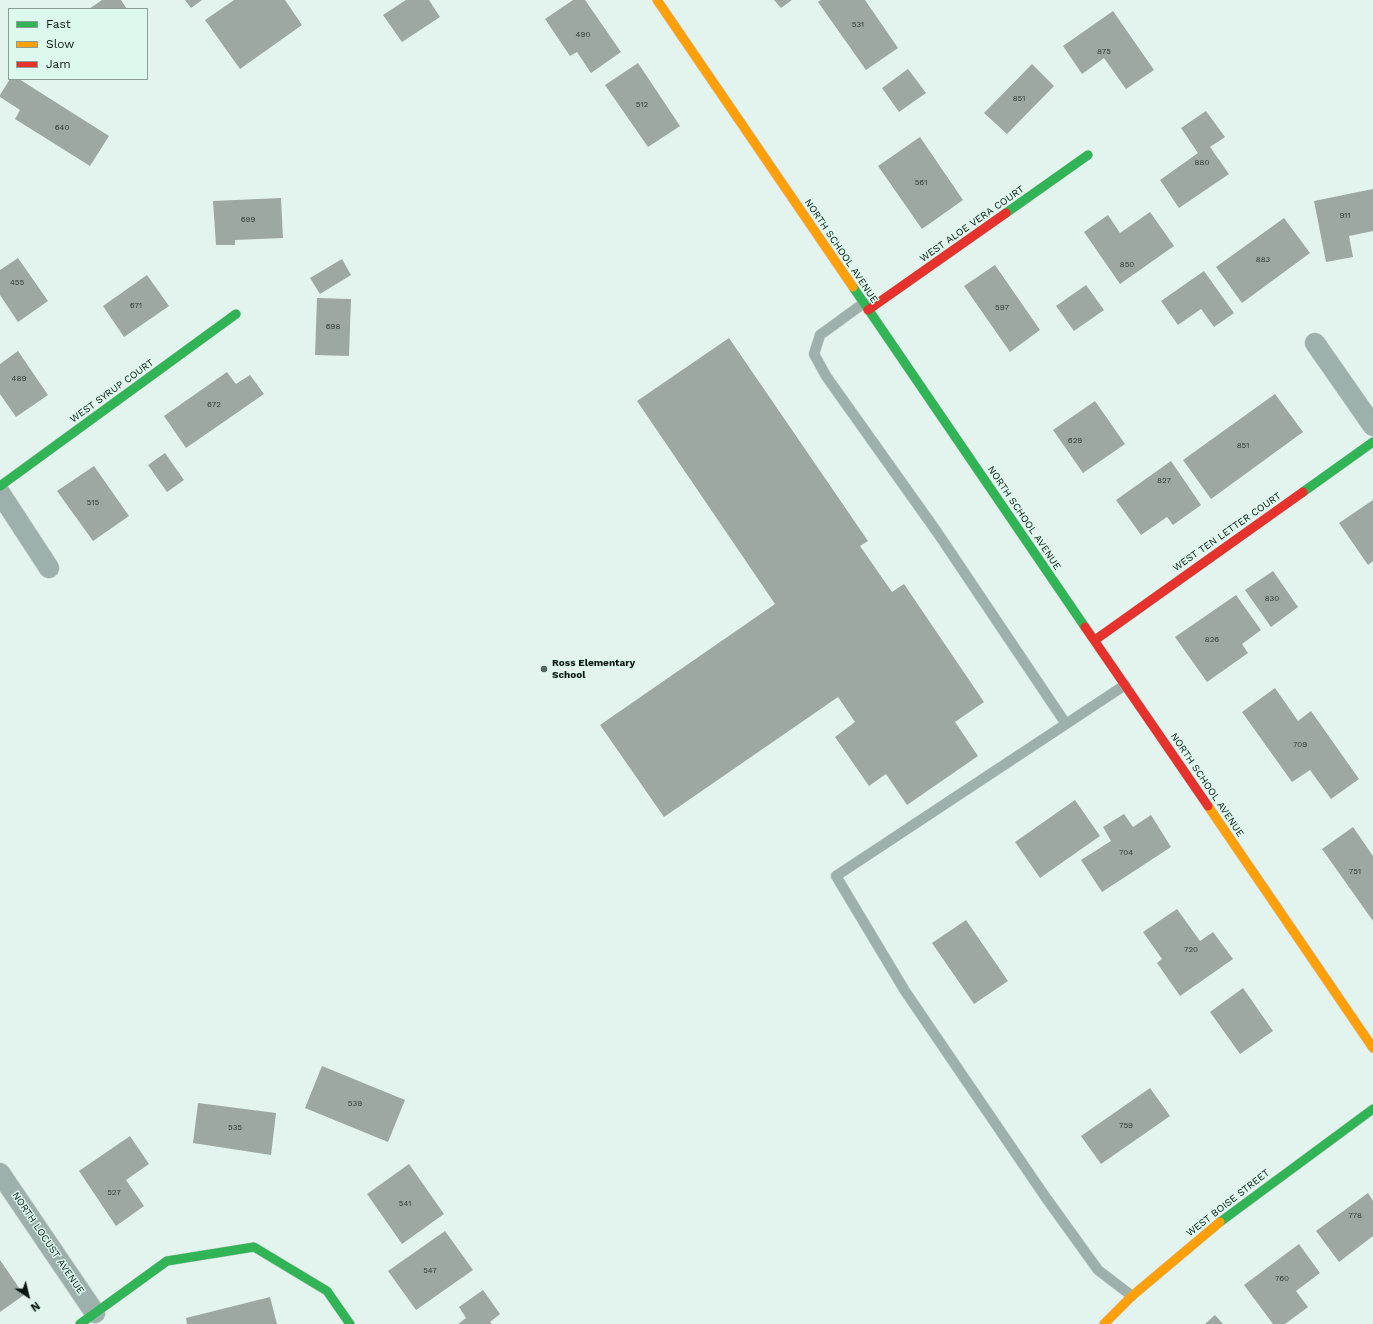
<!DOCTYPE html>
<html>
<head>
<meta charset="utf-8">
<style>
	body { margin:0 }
	#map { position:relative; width:1373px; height:1324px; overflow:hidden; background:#e3f3ed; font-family:"Work Sans",sans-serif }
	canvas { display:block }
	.legend { position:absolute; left:8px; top:8px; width:140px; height:72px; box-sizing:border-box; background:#ddf9ee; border:1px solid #899e96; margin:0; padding:5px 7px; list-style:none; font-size:12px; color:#0c1612 }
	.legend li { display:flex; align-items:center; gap:8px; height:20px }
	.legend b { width:20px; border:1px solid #899e96 }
	.north { position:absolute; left:8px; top:1276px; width:40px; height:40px; -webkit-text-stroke:3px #ddf9ee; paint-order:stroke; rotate:145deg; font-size:11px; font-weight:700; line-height:16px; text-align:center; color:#0c1612 }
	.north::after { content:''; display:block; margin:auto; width:14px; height:18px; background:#0c1612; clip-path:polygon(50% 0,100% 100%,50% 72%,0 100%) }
</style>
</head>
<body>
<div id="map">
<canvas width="1373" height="1324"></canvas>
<ul class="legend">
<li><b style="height:5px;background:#30b455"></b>Fast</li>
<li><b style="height:5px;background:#ff9f0a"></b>Slow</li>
<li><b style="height:5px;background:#e5322d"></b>Jam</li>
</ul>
<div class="north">N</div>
</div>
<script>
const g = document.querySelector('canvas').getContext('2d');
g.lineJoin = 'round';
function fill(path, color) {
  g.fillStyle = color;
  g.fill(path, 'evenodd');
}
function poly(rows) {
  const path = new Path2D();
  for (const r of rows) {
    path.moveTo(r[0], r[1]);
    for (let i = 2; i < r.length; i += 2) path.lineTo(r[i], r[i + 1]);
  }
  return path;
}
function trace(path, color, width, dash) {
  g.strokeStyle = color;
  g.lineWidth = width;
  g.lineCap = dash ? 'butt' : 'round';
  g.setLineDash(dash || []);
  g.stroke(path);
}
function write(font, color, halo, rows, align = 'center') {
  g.font = font + ' "Work Sans",sans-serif';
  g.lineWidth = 3;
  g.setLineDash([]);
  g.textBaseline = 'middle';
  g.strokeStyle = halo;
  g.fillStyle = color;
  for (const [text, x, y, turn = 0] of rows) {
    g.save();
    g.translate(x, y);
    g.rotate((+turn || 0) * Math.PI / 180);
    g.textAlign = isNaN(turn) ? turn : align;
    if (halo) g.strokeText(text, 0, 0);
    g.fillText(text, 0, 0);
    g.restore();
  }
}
fill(poly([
	[102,0,121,0,127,9,89,9],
	[185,0,202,0,191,8],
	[234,0,285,0,302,25,240,69,205,20],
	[406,0,429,0,440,17,402,42,383,15],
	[573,0,585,0,621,52,591,73,577,52,570,56,545,19],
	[774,0,792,0,781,8],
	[821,0,865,0,898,48,866,70,818,2],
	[1113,11,1154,70,1126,89,1104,58,1082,74,1063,46],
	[638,63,680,126,648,147,605,85],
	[1032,64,1054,86,1007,134,984,113],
	[908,69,926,93,899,112,882,88],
	[10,79,19,79,109,136,90,166,15,119,20,110,0,97,0,95],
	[1206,111,1225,137,1210,147,1229,174,1179,208,1160,180,1198,153,1181,128],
	[920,137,963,200,922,229,878,166],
	[1373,189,1373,231,1349,236,1353,257,1326,262,1314,201],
	[281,198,283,238,235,240,235,245,216,245,213,201],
	[1150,212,1174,246,1120,284,1084,232,1108,215,1120,233],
	[1284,218,1310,253,1242,303,1216,267],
	[18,258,48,301,18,322,0,295,0,270],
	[342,259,351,275,320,294,310,278],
	[995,265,1040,330,1010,352,964,286],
	[1204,271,1234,313,1214,327,1201,309,1178,325,1161,301],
	[147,275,169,306,124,337,103,306],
	[1086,285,1104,310,1074,331,1056,306],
	[317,298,351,299,349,356,315,355],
	[729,338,868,541,860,546,892,592,904,584,984,702,955,722,978,756,907,805,886,774,869,786,835,737,855,722,838,697,664,817,600,725,775,604,637,401],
	[18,351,48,395,16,417,0,394,0,364],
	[227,372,236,384,250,375,264,394,186,448,164,416],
	[1275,394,1303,432,1211,499,1183,460],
	[1095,401,1125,444,1083,473,1053,430],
	[165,453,184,480,167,492,148,465],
	[1171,461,1201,505,1173,525,1167,517,1141,535,1116,500],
	[94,466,129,516,93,541,57,491],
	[1373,500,1373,561,1368,565,1339,523],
	[1273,571,1298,607,1271,627,1245,590],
	[1236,595,1261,630,1242,644,1248,653,1207,682,1175,637],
	[1275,688,1298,721,1311,711,1359,779,1331,799,1310,770,1292,782,1242,712],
	[1075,800,1100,836,1040,878,1015,842],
	[1124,814,1133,827,1151,815,1171,847,1102,892,1081,860,1111,841,1103,827],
	[1353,827,1373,856,1373,921,1322,849],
	[1177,909,1200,941,1213,932,1233,959,1180,996,1157,963,1162,959,1143,932],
	[966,920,1008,981,974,1004,932,943],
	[1243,988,1273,1031,1240,1054,1210,1012],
	[322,1066,405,1100,388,1142,305,1108],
	[1150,1088,1170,1116,1101,1164,1081,1136],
	[198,1103,276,1113,271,1155,193,1143],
	[130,1136,149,1164,126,1180,144,1206,116,1226,79,1171],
	[409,1164,444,1214,402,1244,367,1194],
	[1368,1193,1373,1201,1373,1236,1339,1262,1316,1231],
	[445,1231,473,1270,416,1310,388,1271],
	[1299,1244,1320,1273,1296,1291,1308,1307,1285,1324,1273,1324,1244,1285],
	[0,1260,24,1295,0,1312],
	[483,1290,500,1314,490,1322,492,1324,458,1324,466,1318,459,1307],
	[270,1297,277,1324,187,1324,186,1318],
	[1215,1315,1223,1324,1205,1324]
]), '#9da8a3');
const lane = poly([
	[864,303,820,335,814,354,826,376,937,532,1066,724],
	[1125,685,836,876,905,991,1044,1195,1098,1270,1132,1296]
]);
const street = poly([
	[1315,343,1373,426],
	[0,493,49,568],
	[0,1173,95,1313]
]);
const fast = poly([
	[1006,213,1088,155],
	[853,287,1085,627],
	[0,486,236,314],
	[1303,492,1373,442],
	[1220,1222,1373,1109],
	[80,1324,167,1261,254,1247,327,1291,350,1324]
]);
const slow = poly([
	[657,0,853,287],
	[1208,806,1373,1048],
	[1104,1324,1132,1296,1220,1222]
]);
const jam = poly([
	[868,310,1006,213],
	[1085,627,1208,806],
	[1095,640,1303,492]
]);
trace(lane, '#c2cec9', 11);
trace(street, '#c2cec9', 21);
trace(fast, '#c2cec9', 10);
trace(slow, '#c2cec9', 10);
trace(jam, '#c2cec9', 10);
trace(lane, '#9eb0ac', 10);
trace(street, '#9eb0ac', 20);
trace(fast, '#30b455', 9);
trace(slow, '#ff9f0a', 9);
trace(jam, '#e5322d', 9);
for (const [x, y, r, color] of [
	[544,669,4,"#57635f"]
]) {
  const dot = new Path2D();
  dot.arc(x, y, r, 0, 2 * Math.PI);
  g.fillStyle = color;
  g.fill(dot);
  trace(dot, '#ddf9ee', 1.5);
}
write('8px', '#303a36', null, [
	["531",858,25],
	["490",583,35],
	["875",1104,52],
	["851",1019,99],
	["512",642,105],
	["640",62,128],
	["880",1202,163],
	["561",921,183],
	["911",1345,216],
	["699",248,220],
	["883",1263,260],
	["850",1127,265],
	["455",17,283],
	["671",136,306],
	["597",1002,308],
	["698",333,327],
	["489",19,379],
	["672",214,405],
	["629",1075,441],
	["851",1243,446],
	["827",1164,481],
	["515",93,503],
	["830",1272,599],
	["826",1212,640],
	["709",1300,745],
	["704",1126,853],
	["751",1355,872],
	["720",1191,950],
	["539",355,1104],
	["759",1126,1126],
	["535",235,1128],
	["527",114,1193],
	["541",405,1204],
	["778",1355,1216],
	["547",430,1271],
	["760",1282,1279]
]);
write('10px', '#0c1612', '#ddf9ee', [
	["WEST ALOE VERA COURT",972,224,-35],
	["NORTH SCHOOL AVENUE",841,251,56],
	["WEST SYRUP COURT",112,391,-36],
	["NORTH SCHOOL AVENUE",1024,518,56],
	["WEST TEN LETTER COURT",1227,532,-35],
	["NORTH SCHOOL AVENUE",1207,785,56],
	["WEST BOISE STREET",1228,1203,-38],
	["NORTH LOCUST AVENUE",48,1243,56]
]);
write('bold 10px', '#0c1612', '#ddf9ee', [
	["Ross Elementary",552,663],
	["School",552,675]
], 'left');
</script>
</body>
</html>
